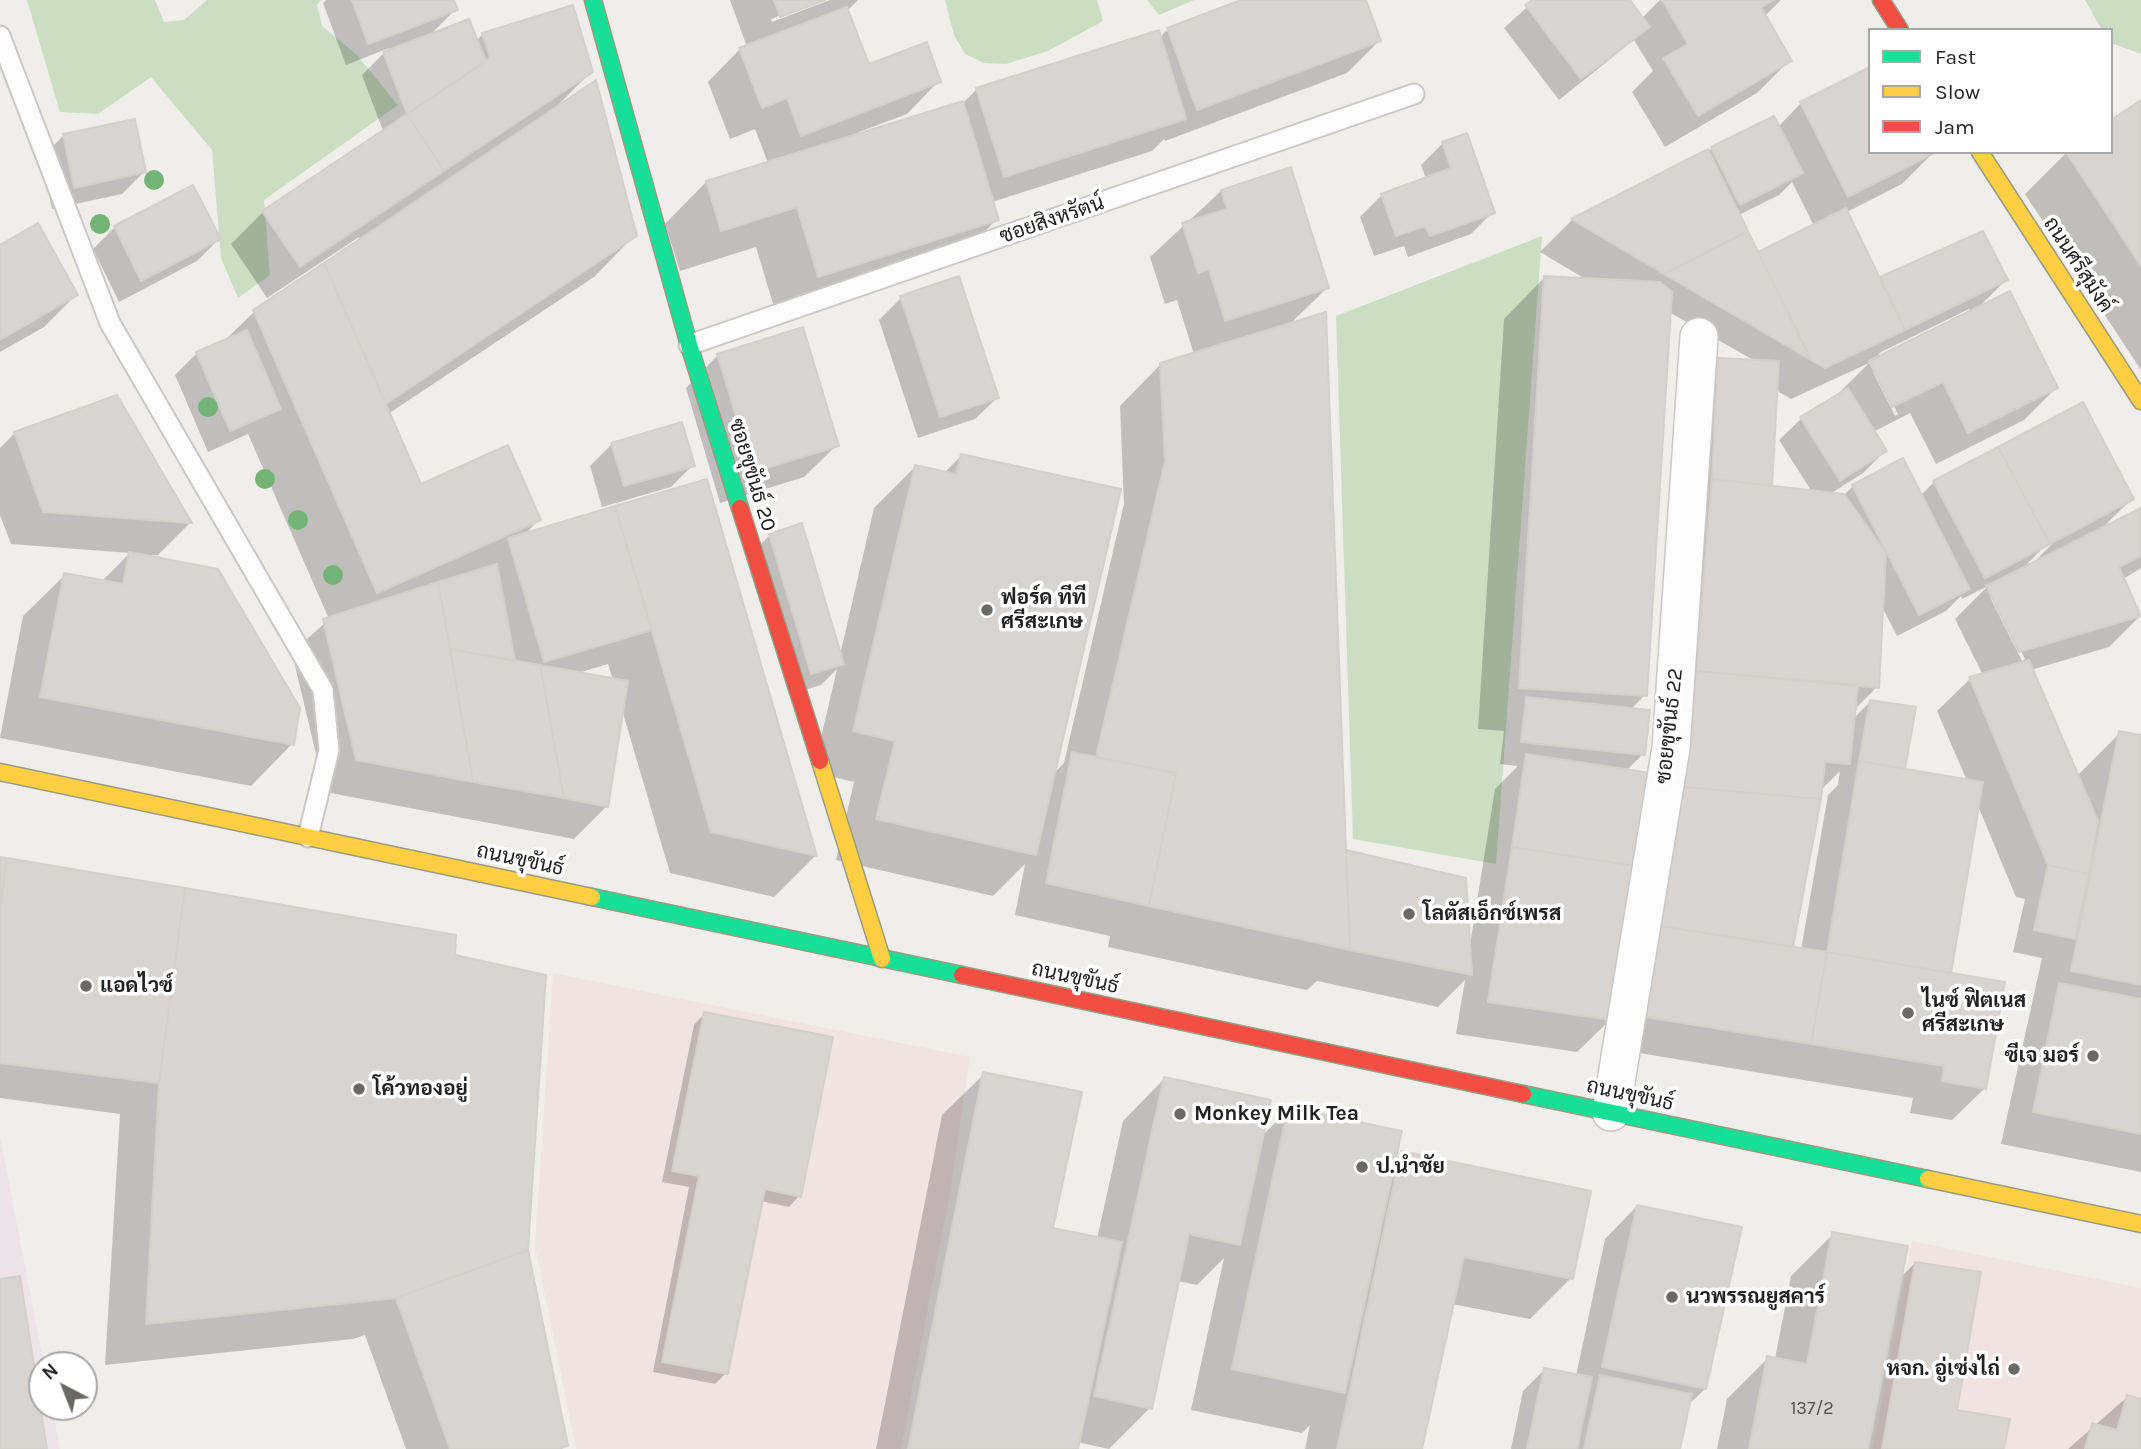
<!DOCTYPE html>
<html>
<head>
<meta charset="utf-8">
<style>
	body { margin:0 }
	#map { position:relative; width:2141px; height:1449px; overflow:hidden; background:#f0eeeb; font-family:Karla,sans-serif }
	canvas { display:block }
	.legend { position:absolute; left:1868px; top:28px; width:245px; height:126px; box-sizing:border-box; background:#fff; border:2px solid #a7a7a7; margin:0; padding:9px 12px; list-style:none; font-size:21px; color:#222 }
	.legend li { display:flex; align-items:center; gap:14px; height:35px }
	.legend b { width:35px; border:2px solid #a7a7a7 }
	.north { position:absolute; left:28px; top:1351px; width:70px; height:70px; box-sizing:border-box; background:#fff; border:2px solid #a7a7a7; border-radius:50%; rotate:318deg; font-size:19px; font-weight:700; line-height:28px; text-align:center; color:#222 }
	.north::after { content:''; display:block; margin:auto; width:24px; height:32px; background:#6a6968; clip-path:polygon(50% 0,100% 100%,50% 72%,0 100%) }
</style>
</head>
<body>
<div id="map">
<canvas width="2141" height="1449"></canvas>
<ul class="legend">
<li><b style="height:9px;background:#16e098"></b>Fast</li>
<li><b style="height:9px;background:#ffcf43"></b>Slow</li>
<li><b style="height:9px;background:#f24e42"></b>Jam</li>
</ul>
<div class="north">N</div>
</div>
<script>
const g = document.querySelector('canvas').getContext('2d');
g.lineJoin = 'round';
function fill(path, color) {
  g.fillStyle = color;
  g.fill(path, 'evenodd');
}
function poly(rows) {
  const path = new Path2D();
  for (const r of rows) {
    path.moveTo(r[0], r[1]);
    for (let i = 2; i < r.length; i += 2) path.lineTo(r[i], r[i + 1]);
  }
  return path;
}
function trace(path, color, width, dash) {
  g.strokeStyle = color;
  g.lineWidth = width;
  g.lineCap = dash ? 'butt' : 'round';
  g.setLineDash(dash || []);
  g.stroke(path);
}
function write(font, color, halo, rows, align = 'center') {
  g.font = font + ' Karla,Sarabun,sans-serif';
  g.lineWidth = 7;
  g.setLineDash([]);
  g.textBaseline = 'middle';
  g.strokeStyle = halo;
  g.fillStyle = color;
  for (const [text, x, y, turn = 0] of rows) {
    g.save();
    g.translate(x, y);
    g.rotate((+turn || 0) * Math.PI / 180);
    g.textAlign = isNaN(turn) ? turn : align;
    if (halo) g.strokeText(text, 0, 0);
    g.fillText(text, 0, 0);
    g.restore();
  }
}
fill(poly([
	[553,973,970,1057,950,1193,901,1449,576,1449,535,1246],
	[1912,1241,2141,1288,2141,1449,1872,1449]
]), '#f1e3e1');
fill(poly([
	[0,1136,44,1365,42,1407,52,1407,60,1449,0,1449]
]), '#ede4e9');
fill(poly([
	[27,0,155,0,164,22,184,20,207,0,321,0,317,5,322,26,357,55,398,105,264,200,270,275,238,298,221,258,212,150,151,77,98,114,60,112],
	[945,0,1097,0,1103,21,1048,51,1006,64,984,63,965,54,954,35],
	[1147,0,1194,0,1159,15],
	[2085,0,2141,0,2141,54,2111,43,2111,30,2102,30],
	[1542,236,1496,864,1353,839,1336,316]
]), '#cbdec1');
fill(poly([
	[326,0,452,0,456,9,429,36,476,41,483,34,591,72,558,105,635,235,594,277,388,414,420,486,539,520,523,536,706,482,815,856,774,897,670,873,622,710,606,807,574,839,325,792,292,653,329,619,248,434,208,452,175,375,197,353,224,341,254,312,361,240,359,237,267,298,231,244,263,212,383,131,362,75,389,48,346,65,323,3],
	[608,664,613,680,578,673],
	[730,0,820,0,771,19,772,22,830,0,858,0,847,11,868,66,939,81,907,114,859,132,860,135,963,103,976,90,1158,33,1159,38,1168,29,1246,0,1364,0,1379,41,1347,73,1165,141,1164,139,1152,151,992,202,997,219,956,261,777,317,756,247,680,271,665,224,706,182,768,163,755,129,730,139,708,82,740,49,747,47],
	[1535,0,1628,0,1642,18,1660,0,1781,0,1764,17,1790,60,1757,93,1665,147,1632,92,1653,71,1634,40,1559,100,1504,28],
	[1801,103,1870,152,1934,152,1902,184,1847,212,1879,280,2006,280,1979,307,2056,388,2024,420,1936,464,1910,413,1873,432,1885,451,1863,473,1830,494,1844,495,1853,486,1920,496,1934,482,2132,499,2102,528,2141,510,2141,568,2123,579,2141,615,2109,647,2031,670,2077,776,2120,733,2141,737,2141,1172,2001,1144,2042,958,2013,952,2025,899,2016,897,1978,806,1949,975,1985,1088,1952,1120,1910,1113,1913,1098,1615,1049,1653,820,1697,382,1719,360,1755,361,1669,312,1645,695,1631,709,1643,754,1626,771,1610,1020,1577,1052,1456,1034,1465,980,1438,1007,1317,981,1307,990,1108,947,1110,936,1015,915,1025,864,993,896,836,860,854,782,813,772,837,669,821,685,789,695,748,557,770,535,840,655,874,508,915,467,944,473,961,456,1053,774,1064,763,1124,504,1120,406,1161,364,1194,354,1177,300,1165,304,1150,257,1221,191,1327,288,1290,324,1345,852,1470,945,1495,789,1518,766,1500,764,1504,731,1478,729,1504,319,1545,277,1587,280,1540,252,1572,220,1773,118,1778,127],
	[1792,182,1814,226,1757,254,1739,215,1779,195],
	[1969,309,1971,312,1873,360,1881,352],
	[1869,363,1838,394,1801,419,1779,440,1812,492,1770,487,1776,386,1779,392,1791,399],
	[1873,372,1877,372,1898,414,1895,416],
	[2049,542,2054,542,2025,571,2023,568],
	[1988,586,1955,619,1983,675,1970,679,1937,711,1967,781,1904,770,1870,702,1852,720,1853,711,1877,687,1881,605,1897,636,1946,611,1961,596,1962,599],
	[1990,597,1993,597,2025,659,2022,661],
	[1840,771,1838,785,1828,795,1801,950,1791,948,1820,791],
	[2141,103,2141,370,2025,194,2067,152,2111,152],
	[134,121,144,172,122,194,52,209,41,158,63,136],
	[1443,143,1493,212,1471,234,1408,257,1404,246,1374,256,1360,217,1382,195,1426,179,1421,165],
	[115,227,219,239,197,261,119,302,93,249],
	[0,247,76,295,44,327,0,352],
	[901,298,997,398,975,419,918,438,879,320],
	[718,355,837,445,804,477,720,503,686,388],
	[116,397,190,523,158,555,145,556,292,744,251,786,0,738,23,616,65,575,101,582,130,553,11,544,0,515,0,448,15,433],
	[612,444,693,465,671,487,602,507,590,466],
	[0,859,453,957,527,1249,566,1445,562,1449,406,1449,365,1335,353,1339,105,1365,120,1114,0,1098],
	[704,1014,799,1196,789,1207,761,1201,726,1373,715,1384,653,1372,689,1187,662,1182,694,1025],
	[984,1074,1051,1229,1097,1239,1123,1121,1164,1079,1261,1137,1289,1109,1393,1161,1402,1153,1571,1278,1530,1319,1452,1304,1420,1449,1305,1449,1310,1425,1302,1433,1191,1410,1224,1258,1197,1285,1178,1281,1150,1408,1109,1449,1077,1442,1076,1449,876,1449,942,1115],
	[1637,1206,1705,1389,1687,1406,1678,1449,1511,1449,1523,1391,1545,1369,1576,1376,1605,1239],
	[1833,1234,1899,1279,1915,1263,1955,1411,2003,1449,1717,1449,1727,1399,1768,1358,1775,1359,1791,1276],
	[2127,1397,2141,1401,2141,1449,2068,1449]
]), '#0003');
const building = poly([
	[352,0,454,0,458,10,368,44,352,0],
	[774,0,825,0,780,17,774,0],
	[1241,0,1366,0,1381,41,1197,110,1167,28,1241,0],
	[1532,0,1630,0,1650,27,1581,79,1525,5,1532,0],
	[1662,0,1774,0,1761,7,1792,61,1698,116,1663,58,1688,44,1662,0],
	[573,5,593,72,444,171,407,114,490,58,482,33,573,5],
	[847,7,869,64,927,42,941,82,801,136,787,98,762,108,739,48,847,7],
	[469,19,486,61,407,114,383,52,469,19],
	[1159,30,1186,119,1004,177,976,88,1159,30],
	[1870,67,1870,152,1936,152,1848,197,1800,102,1870,67],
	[596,80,637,236,386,404,324,263,596,80],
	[2141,100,2141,266,2066,152,2111,152,2111,120,2141,100],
	[963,101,999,220,818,277,797,207,721,231,706,181,963,101],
	[407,114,444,171,300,267,262,211,407,114],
	[1774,116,1803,173,1740,205,1711,147,1774,116],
	[135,119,146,172,74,188,63,134,135,119],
	[1467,133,1495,213,1430,236,1425,226,1396,236,1381,194,1451,168,1442,142,1467,133],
	[1708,149,1748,231,1664,274,1571,219,1708,149],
	[1291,167,1329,288,1225,321,1209,269,1198,273,1182,223,1227,209,1221,190,1291,167],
	[193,185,221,239,141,281,114,226,193,185],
	[1846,208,1905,330,1825,368,1811,360,1758,252,1846,208],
	[38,223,78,295,0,340,0,245,38,223],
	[1748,231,1758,252,1811,360,1664,274,1748,231],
	[1983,231,2008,280,1905,330,1880,277,1983,231],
	[324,263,421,484,508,445,541,520,377,593,253,310,324,263],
	[959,276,999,398,940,417,900,296,959,276],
	[1544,276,1660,282,1672,292,1647,696,1519,688,1544,276],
	[2010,291,2058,388,1968,433,1943,382,1892,407,1869,361,2010,291],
	[1326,312,1346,850,1350,950,1149,906,1176,773,1096,757,1165,461,1160,363,1326,312],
	[803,327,839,446,753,472,717,354,803,327],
	[247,330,281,409,230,431,196,352,247,330],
	[1718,358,1779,361,1772,486,1712,479,1718,358],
	[1848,388,1887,451,1840,481,1800,417,1848,388],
	[117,395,192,523,43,512,14,432,117,395],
	[2083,402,2134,499,2050,544,1998,447,2083,402],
	[682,422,695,466,624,486,611,443,682,422],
	[1998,447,2050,544,1985,578,1933,481,1998,447],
	[961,454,1121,489,1036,855,876,819,895,741,853,731,915,465,956,474,961,454],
	[1903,458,1970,589,1919,615,1852,485,1903,458],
	[707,479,817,856,711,832,615,506,707,479],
	[1712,479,1844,494,1886,553,1879,688,1696,671,1712,479],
	[615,506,652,630,544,662,508,538,615,506],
	[2141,508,2141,556,2119,567,2141,616,2019,652,1986,586,2141,508],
	[802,523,844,664,811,674,769,534,802,523],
	[129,552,218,569,300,708,294,745,40,697,64,573,123,584,129,552],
	[497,564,515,661,450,649,438,582,497,564],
	[438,582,450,649,473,782,356,760,323,619,438,582],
	[450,649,540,665,564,798,473,782,450,649],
	[2029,660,2098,821,2089,874,2048,865,1969,677,2029,660],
	[540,665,628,681,608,807,564,798,540,665],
	[1696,671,1858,685,1850,764,1825,762,1821,799,1684,787,1696,671],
	[1526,697,1650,710,1645,755,1521,742,1526,697],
	[1870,700,1916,707,1905,769,1859,761,1870,700],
	[2119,731,2141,735,2141,985,2071,971,2119,731],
	[1072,752,1176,773,1149,906,1046,883,1072,752],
	[1526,754,1650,773,1635,866,1512,847,1526,754],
	[1859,761,1983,782,1951,973,1827,952,1859,761],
	[1684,787,1821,799,1793,947,1661,926,1684,787],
	[1512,847,1635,866,1611,1020,1488,1002,1512,847],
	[1346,850,1466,878,1472,975,1350,950,1346,850],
	[0,857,7,858,0,910,0,857],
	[7,858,185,888,159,1083,0,1063,0,910,7,858],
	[2048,865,2089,874,2075,939,2034,930,2048,865],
	[185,888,456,935,455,955,546,975,528,1250,396,1298,146,1324,159,1083,185,888],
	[1661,926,1827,952,1811,1044,1646,1017,1661,926],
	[1827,952,2005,982,1986,1089,1942,1081,1944,1066,1811,1044,1827,952],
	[2059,983,2141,999,2141,1134,2033,1112,2059,983],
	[704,1012,833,1037,801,1197,765,1189,728,1374,662,1362,699,1176,672,1171,704,1012],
	[983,1072,1082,1092,1053,1228,1122,1242,1078,1449,908,1449,983,1072],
	[1164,1077,1271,1100,1240,1245,1189,1234,1152,1409,1094,1396,1164,1077],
	[1288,1107,1402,1131,1345,1393,1232,1369,1288,1107],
	[1401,1151,1591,1191,1573,1279,1464,1257,1422,1449,1337,1449,1401,1151],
	[1637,1205,1742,1227,1706,1389,1602,1367,1637,1205],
	[1832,1232,1908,1246,1868,1449,1749,1449,1767,1356,1807,1364,1832,1232],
	[528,1250,568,1446,556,1449,450,1449,396,1298,528,1250],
	[1915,1262,1981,1272,1957,1410,2010,1419,2004,1449,1882,1449,1915,1262],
	[20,1276,47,1449,0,1449,0,1279,20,1276],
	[1544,1368,1592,1377,1577,1449,1527,1449,1544,1368],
	[1600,1375,1692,1394,1680,1449,1584,1449,1600,1375],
	[2127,1395,2141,1399,2141,1449,2085,1449,2092,1423,2117,1430,2127,1395]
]);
fill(building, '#d7d4d2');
trace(building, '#d3d0cc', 2);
const lane = poly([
	[0,36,110,323,323,690,329,750,308,837],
	[689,345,1414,94]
]);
const street = poly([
	[1611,1112,1671,748,1699,337]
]);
const fast = poly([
	[593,0,689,345,740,508],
	[592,897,962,975],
	[1523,1094,1928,1179]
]);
const slow = poly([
	[1980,152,2141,401],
	[820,761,882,959],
	[0,772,592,897],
	[1928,1179,2141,1224]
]);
const jam = poly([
	[1881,0,1900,30],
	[740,508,820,761],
	[962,975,1523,1094]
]);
trace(lane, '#c9c8c7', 23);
trace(street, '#c9c8c7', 40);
trace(fast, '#999a82', 19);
trace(slow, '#999a82', 19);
trace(jam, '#999a82', 19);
trace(lane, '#fdfcfc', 19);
trace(street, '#fdfcfc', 37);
trace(fast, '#16e098', 16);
trace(slow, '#ffcf43', 16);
trace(jam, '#f24e42', 16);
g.fillStyle = '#73b476';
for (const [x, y] of [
	[154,180],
	[100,224],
	[208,407],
	[265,479],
	[298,520],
	[333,575]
]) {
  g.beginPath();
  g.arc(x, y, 10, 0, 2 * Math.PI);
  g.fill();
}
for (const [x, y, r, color] of [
	[987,610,7,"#6a6968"],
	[1409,914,7,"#6a6968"],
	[86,986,7,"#6a6968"],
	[1908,1013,7,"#6a6968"],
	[2093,1056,7,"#6a6968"],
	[359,1089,7,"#6a6968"],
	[1180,1114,7,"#6a6968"],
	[1362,1167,7,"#6a6968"],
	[1672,1297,7,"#6a6968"],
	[2014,1369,7,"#6a6968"]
]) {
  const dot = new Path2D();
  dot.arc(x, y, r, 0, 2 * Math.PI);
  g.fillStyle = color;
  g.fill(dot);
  trace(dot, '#fff', 2.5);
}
write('18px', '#4f4e4e', null, [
	["137/2",1812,1409]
]);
write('21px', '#222', '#fff', [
	["ซอยสิงหรัตน์",1052,220,-19],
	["ถนนศรีสุมังค์",2078,265,57],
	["ซอยขุขันธ์ 20",752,475,73],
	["ซอยขุขันธ์ 22",1670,726,-84],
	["ถนนขุขันธ์",520,860,12],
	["ถนนขุขันธ์",1075,978,12],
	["ถนนขุขันธ์",1630,1095,12]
]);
write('bold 21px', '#222', '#fff', [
	["ฟอร์ด ทีที",1001,598],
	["ศรีสะเกษ",1001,622],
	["โลตัสเอ็กซ์เพรส",1423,914],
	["แอดไวซ์",100,986],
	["ไนซ์ ฟิตเนส",1922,1001],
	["ศรีสะเกษ",1922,1025],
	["ซีเจ มอร์",2079,1056,"right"],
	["โค้วทองอยู่",373,1089],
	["Monkey Milk Tea",1194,1114],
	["ป.นำชัย",1376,1167],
	["นวพรรณยูสคาร์",1686,1297],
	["หจก. อู่เซ่งไถ่",2000,1369,"right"]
], 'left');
</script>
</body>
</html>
